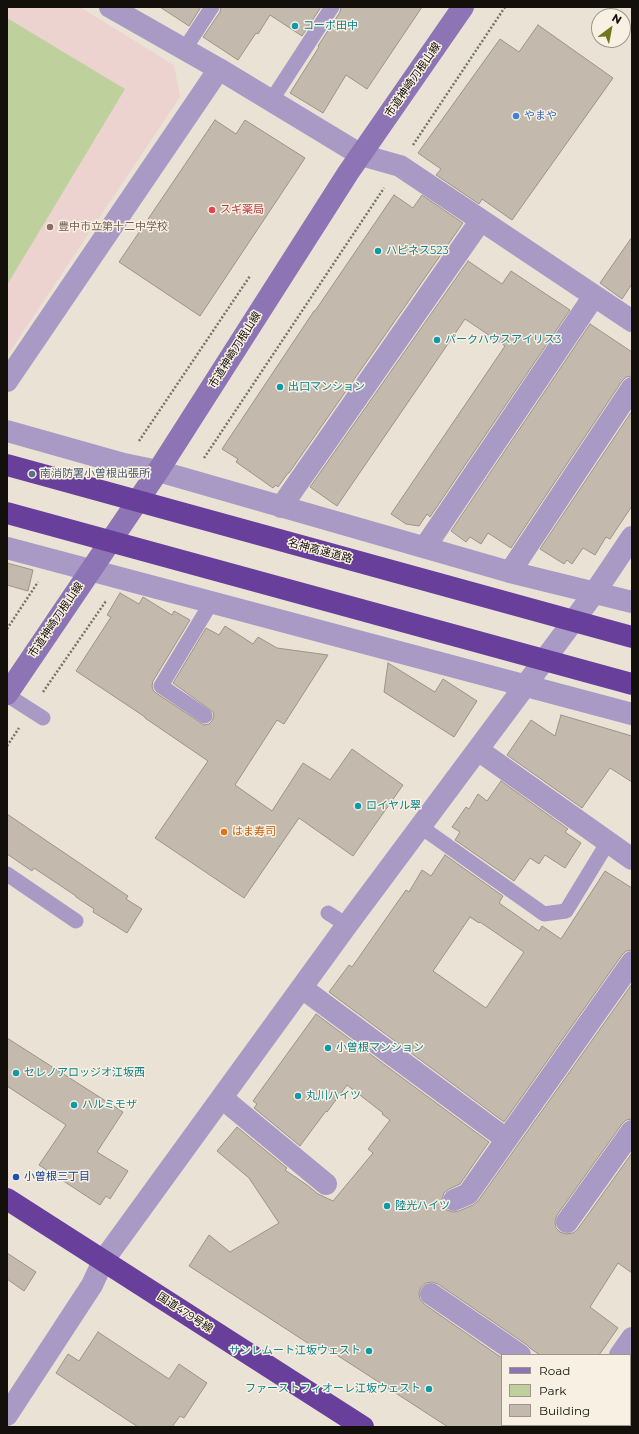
<!DOCTYPE html>
<html>
<head>
<meta charset="utf-8">
<style>
	body { margin:0 }
	#map { position:relative; width:639px; height:1434px; overflow:hidden; background:#eae3d5; font-family:Montserrat,sans-serif }
	canvas { display:block }
	.frame { position:absolute; inset:0; border:8px solid #13100c; pointer-events:none }
	.legend { position:absolute; left:501px; top:1354px; width:130px; height:72px; box-sizing:border-box; background:#f8f0e2; border:1px solid #9c968c; margin:0; padding:5px 7px; list-style:none; font-size:12px; color:#13100c }
	.legend li { display:flex; align-items:center; gap:8px; height:20px }
	.legend b { width:20px; border:1px solid #9c968c }
	.north { position:absolute; left:591px; top:8px; width:40px; height:40px; box-sizing:border-box; background:#f8f0e2; border:1px solid #9c968c; border-radius:50%; rotate:32deg; font-size:11px; font-weight:700; line-height:16px; text-align:center; color:#13100c }
	.north::after { content:''; display:block; margin:auto; width:14px; height:18px; background:#73751c; clip-path:polygon(50% 0,100% 100%,50% 72%,0 100%) }
</style>
</head>
<body>
<div id="map">
<canvas width="639" height="1434"></canvas>
<div class="frame"></div>
<ul class="legend">
<li><b style="height:5px;background:#8d75b5"></b>Road</li>
<li><b style="height:11px;background:#bed19d"></b>Park</li>
<li><b style="height:11px;background:#c3b9ad"></b>Building</li>
</ul>
<div class="north">N</div>
</div>
<script>
const g = document.querySelector('canvas').getContext('2d');
g.lineJoin = 'round';
function fill(path, color) {
  g.fillStyle = color;
  g.fill(path, 'evenodd');
}
function poly(rows) {
  const path = new Path2D();
  for (const r of rows) {
    path.moveTo(r[0], r[1]);
    for (let i = 2; i < r.length; i += 2) path.lineTo(r[i], r[i + 1]);
  }
  return path;
}
function trace(path, color, width, dash) {
  g.strokeStyle = color;
  g.lineWidth = width;
  g.lineCap = dash ? 'butt' : 'round';
  g.setLineDash(dash || []);
  g.stroke(path);
}
function write(font, color, halo, rows, align = 'center') {
  g.font = font + ' Montserrat,"Noto Sans JP",sans-serif';
  g.lineWidth = 3;
  g.setLineDash([]);
  g.textBaseline = 'middle';
  g.strokeStyle = halo;
  g.fillStyle = color;
  for (const [text, x, y, turn = 0] of rows) {
    g.save();
    g.translate(x, y);
    g.rotate((+turn || 0) * Math.PI / 180);
    g.textAlign = isNaN(turn) ? turn : align;
    if (halo) g.strokeText(text, 0, 0);
    g.fillText(text, 0, 0);
    g.restore();
  }
}
fill(poly([
	[7,7,80,7,174,65,180,97,7,356]
]), '#edd3d0');
fill(poly([
	[7,18,125,89,7,285]
]), '#bed19d');
const building = poly([
	[160,7,201,7,189,26,160,7],
	[221,7,321,7,302,36,270,15,258,34,256,33,238,60,203,37,220,12,221,7],
	[341,7,422,7,367,89,346,75,323,113,290,93,319,47,318,46,340,12,341,7],
	[538,25,613,78,512,220,482,199,479,204,436,175,441,169,418,153,500,39,519,52,538,25],
	[215,120,236,134,245,120,305,158,200,316,119,262,215,120],
	[394,195,413,208,422,195,463,223,289,473,288,473,278,487,276,485,273,488,236,462,238,459,222,449,314,311,315,311,394,195],
	[632,237,632,284,622,299,600,283,632,237],
	[468,261,502,284,511,271,570,310,430,517,427,514,419,526,406,524,391,514,505,346,465,319,337,506,310,487,468,261],
	[590,324,632,352,632,376,626,377,622,381,511,548,488,533,481,544,470,537,466,542,451,531,590,324],
	[632,411,632,506,610,539,606,537,595,555,583,548,572,564,567,560,564,564,540,549,632,411],
	[7,563,33,570,28,591,7,585,7,563],
	[120,593,139,604,143,597,172,615,174,611,190,620,153,681,152,686,153,690,156,693,204,725,209,724,212,721,214,716,213,712,173,683,206,628,219,635,225,626,253,644,258,637,277,648,328,655,284,724,277,720,235,785,272,811,303,763,330,780,352,749,403,785,353,856,299,818,244,898,155,838,208,761,145,718,145,717,76,671,111,617,107,615,120,593],
	[388,663,435,692,443,679,477,701,454,737,384,692,388,663],
	[561,715,632,736,632,782,610,768,582,808,507,755,531,720,555,736,561,715],
	[501,781,568,829,565,832,581,843,565,868,545,855,539,864,530,858,514,881,455,840,460,832,452,827,466,807,469,809,478,794,487,801,501,781],
	[7,814,128,896,126,899,142,909,127,933,93,912,94,909,76,897,76,896,34,868,32,871,7,854,7,814],
	[445,855,503,896,499,903,539,931,542,926,561,939,605,871,632,888,632,950,626,951,622,955,504,1122,329,992,349,965,352,967,406,890,409,892,422,870,431,876,445,855],
	[470,917,479,923,480,922,524,952,486,1008,433,971,470,917],
	[632,984,632,1119,626,1120,622,1124,557,1215,555,1221,556,1228,560,1232,566,1234,573,1233,577,1230,632,1153,632,1273,618,1263,590,1307,618,1328,599,1355,540,1355,531,1349,527,1345,438,1284,432,1282,426,1283,421,1287,419,1293,420,1299,424,1304,502,1358,502,1427,448,1427,323,1346,320,1351,189,1266,209,1235,230,1252,279,1223,249,1178,217,1151,237,1127,287,1168,285,1170,307,1185,318,1194,333,1201,373,1153,368,1149,390,1120,382,1114,383,1113,347,1085,327,1112,326,1111,300,1146,254,1108,257,1104,253,1101,316,1014,489,1142,460,1184,449,1189,444,1193,442,1199,443,1205,447,1210,453,1212,459,1211,473,1205,478,1201,632,984],
	[7,1038,123,1112,97,1152,128,1171,110,1199,106,1196,100,1205,39,1165,66,1125,7,1086,7,1038],
	[7,1253,36,1272,24,1291,7,1279,7,1253],
	[98,1332,169,1379,179,1364,207,1383,184,1418,180,1416,172,1427,138,1427,56,1373,68,1354,79,1361,98,1332]
]);
fill(building, '#c3b9ad');
trace(building, '#9d9388', 1);
trace(poly([
	[413,145,505,7],
	[139,441,250,276],
	[204,458,384,188],
	[7,629,38,582],
	[43,692,106,601],
	[7,746,19,728]
]), '#77726a', 2.5, [2, 2]);
trace(poly([
	[184,50,212,7],
	[271,101,332,7],
	[7,695,43,718],
	[205,716,161,686,211,603],
	[421,827,544,914,566,911,608,842],
	[7,874,76,921],
	[328,913,347,925]
]), '#a99ac5', 15);
trace(poly([
	[110,7,219,69,361,155,400,166,632,321],
	[7,381,219,69],
	[7,431,124,464,158,471,510,572,632,602],
	[281,507,481,220],
	[425,547,594,296],
	[7,548,632,714],
	[510,572,632,388],
	[478,750,632,859],
	[302,988,506,1139],
	[222,1098,326,1184],
	[454,1200,468,1194,632,962],
	[567,1222,632,1131],
	[431,1294,520,1355],
	[620,1355,632,1338],
	[7,1415,92,1285,103,1261,347,925,595,592,632,537],
	[568,1427,569,1425]
]), '#a99ac5', 22);
trace(poly([
	[7,694,158,471,348,173,463,7]
]), '#8d75b5', 22);
trace(poly([
	[7,1199,363,1427]
]), '#68409c', 22);
trace(poly([
	[7,465,632,637],
	[7,513,632,684]
]), '#68409c', 22);
for (const [x, y, r, color] of [
	[295,26,4,"#0f9aa8"],
	[516,116,4,"#3f7fe0"],
	[212,210,4,"#e0444e"],
	[50,227,4,"#8d6e63"],
	[378,251,4,"#0f9aa8"],
	[437,340,4,"#0f9aa8"],
	[280,387,4,"#0f9aa8"],
	[32,474,4,"#5c6f8a"],
	[358,806,4,"#0f9aa8"],
	[224,832,4,"#e8710a"],
	[328,1048,4,"#0f9aa8"],
	[16,1073,4,"#0f9aa8"],
	[298,1096,4,"#0f9aa8"],
	[74,1105,4,"#0f9aa8"],
	[16,1177,4,"#1a4fb4"],
	[387,1206,4,"#0f9aa8"],
	[369,1351,4,"#0f9aa8"],
	[429,1389,4,"#0f9aa8"]
]) {
  const dot = new Path2D();
  dot.arc(x, y, r, 0, 2 * Math.PI);
  g.fillStyle = color;
  g.fill(dot);
  trace(dot, '#f8f0e2', 1.5);
}
write('11px', '#0d838f', '#f8f0e2', [
	["コーポ田中",303,26],
	["ハピネス523",386,251],
	["パークハウスアイリス3",445,340],
	["出口マンション",288,387],
	["ロイヤル翠",366,806],
	["小曽根マンション",336,1048],
	["セレノアロッジオ江坂西",24,1073],
	["丸川ハイツ",306,1096],
	["ハルミモザ",82,1105],
	["陸光ハイツ",395,1206],
	["サンレムート江坂ウェスト",361,1351,"right"],
	["ファーストフィオーレ江坂ウェスト",421,1389,"right"]
], 'left');
write('11px', '#13100c', '#f8f0e2', [
	["市道神崎刀根山線",413,80,-55],
	["市道神崎刀根山線",235,350,-58],
	["名神高速道路",320,551,15],
	["市道神崎刀根山線",56,620,-56],
	["国道479号線",185,1313,33]
]);
write('11px', '#366cbe', '#f8f0e2', [
	["やまや",524,116]
], 'left');
write('11px', '#be3a42', '#f8f0e2', [
	["スギ薬局",220,210]
], 'left');
write('11px', '#785e54', '#f8f0e2', [
	["豊中市立第十二中学校",58,227]
], 'left');
write('11px', '#4e5e75', '#f8f0e2', [
	["南消防署小曽根出張所",40,474]
], 'left');
write('11px', '#c56008', '#f8f0e2', [
	["はま寿司",232,832]
], 'left');
write('11px', '#164399', '#f8f0e2', [
	["小曽根三丁目",24,1177]
], 'left');
</script>
</body>
</html>
